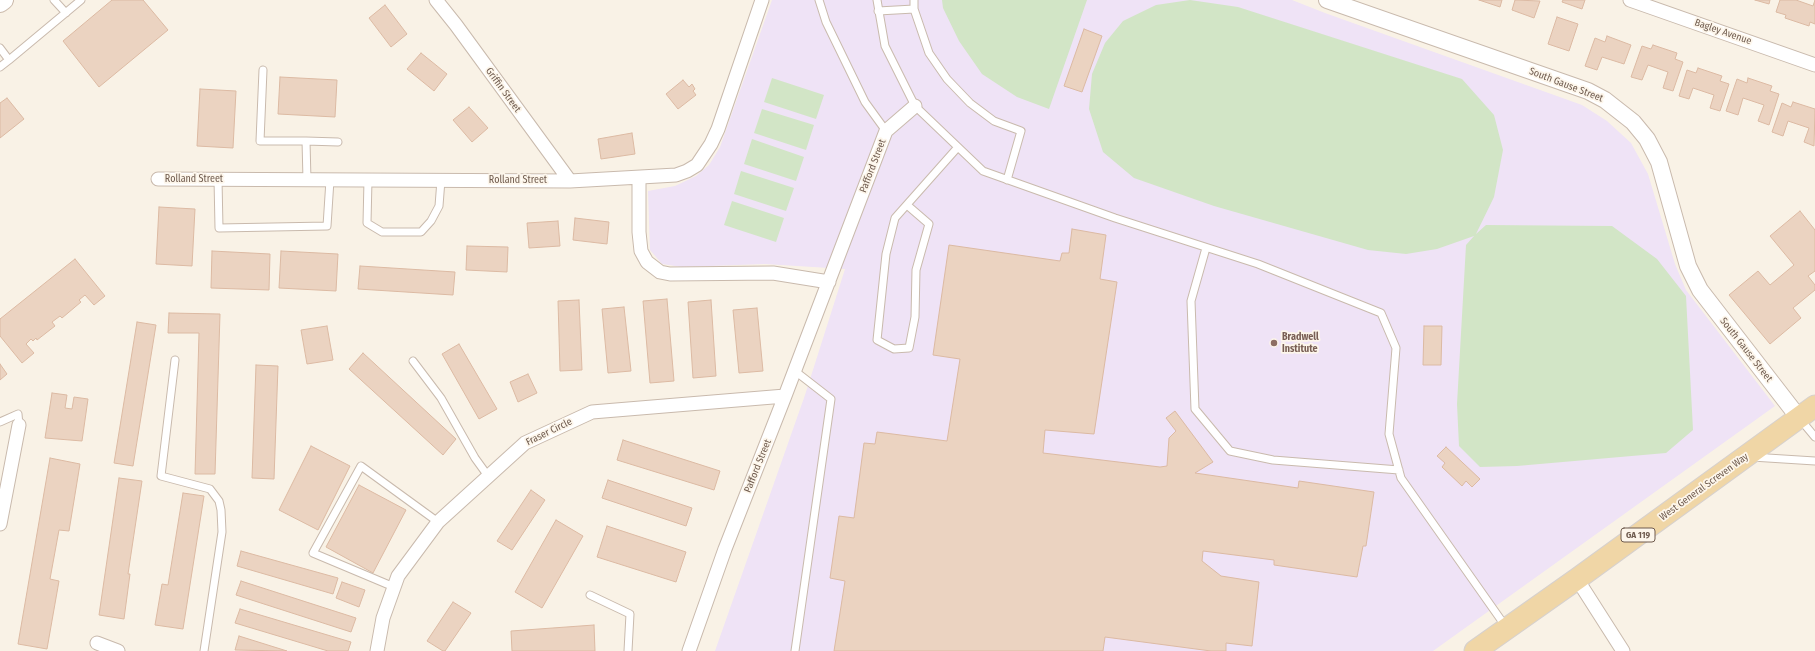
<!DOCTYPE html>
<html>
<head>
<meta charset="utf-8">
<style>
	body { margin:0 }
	canvas { display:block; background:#f9f2e6 }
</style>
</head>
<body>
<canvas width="1815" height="651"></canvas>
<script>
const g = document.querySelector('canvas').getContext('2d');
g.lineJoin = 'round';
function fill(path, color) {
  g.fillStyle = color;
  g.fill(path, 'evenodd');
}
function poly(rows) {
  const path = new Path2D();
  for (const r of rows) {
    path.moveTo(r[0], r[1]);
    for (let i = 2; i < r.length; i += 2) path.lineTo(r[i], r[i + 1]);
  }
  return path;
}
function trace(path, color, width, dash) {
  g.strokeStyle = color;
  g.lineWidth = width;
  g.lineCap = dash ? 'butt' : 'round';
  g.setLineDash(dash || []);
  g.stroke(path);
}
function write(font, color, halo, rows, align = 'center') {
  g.font = font + ' "Fira Sans Condensed",sans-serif';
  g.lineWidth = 3.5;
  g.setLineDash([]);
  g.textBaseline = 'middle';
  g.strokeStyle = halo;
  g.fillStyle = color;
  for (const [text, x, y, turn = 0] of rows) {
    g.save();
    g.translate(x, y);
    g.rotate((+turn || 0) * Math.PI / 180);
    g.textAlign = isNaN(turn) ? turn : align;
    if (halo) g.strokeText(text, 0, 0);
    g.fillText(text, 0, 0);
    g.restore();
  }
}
fill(poly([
	[772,0,1292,0,1325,13,1582,105,1607,121,1631,143,1648,174,1675,264,1686,290,1775,406,1433,651,715,651,805,395,845,269,765,264,682,267,662,264,650,250,648,191,675,186,696,176,709,165,720,147]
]), '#efe3f6');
fill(poly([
	[942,0,1087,0,1049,109,1017,97,982,74,959,41,943,8],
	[1190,0,1238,7,1462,79,1494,115,1503,150,1494,197,1476,234,1486,225,1612,226,1657,259,1686,296,1693,430,1666,453,1517,466,1480,467,1459,446,1457,404,1466,245,1474,236,1437,249,1406,254,1368,250,1214,206,1134,178,1103,152,1089,109,1092,74,1105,43,1123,21,1156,5],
	[772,78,824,95,816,119,764,102],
	[762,109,814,125,806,150,754,133],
	[752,139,804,157,796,181,744,164],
	[741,171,794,188,786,211,734,194],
	[732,201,784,218,776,242,724,225]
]), '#d2e5c6');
const building = poly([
	[112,0,143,0,168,30,99,87,63,41,112,0],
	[1479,0,1502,0,1500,7,1479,0],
	[1515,0,1540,1,1534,18,1512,10,1515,0],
	[1563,0,1585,0,1582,9,1562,2,1563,0],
	[1755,0,1770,0,1769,4,1755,0],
	[1780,0,1796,0,1813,6,1815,0,1815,24,1810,22,1809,26,1785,18,1786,15,1776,12,1780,0],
	[385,5,407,34,391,47,369,18,385,5],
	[1557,17,1578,24,1569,51,1548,44,1557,17],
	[1084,29,1102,36,1082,92,1064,86,1084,29],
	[1607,36,1631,45,1624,64,1602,57,1597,70,1585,66,1595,38,1605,42,1607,36],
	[1653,45,1677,53,1675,59,1683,62,1673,91,1663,88,1668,72,1648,65,1642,80,1631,77,1642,46,1651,49,1653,45],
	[421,53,447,74,434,91,407,69,421,53],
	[1698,68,1722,76,1720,81,1729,84,1720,111,1710,108,1714,95,1693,88,1689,99,1679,96,1687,70,1696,73,1698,68],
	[280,77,337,80,335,117,278,114,280,77],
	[1748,78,1772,86,1770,91,1779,94,1769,125,1758,121,1764,105,1743,98,1738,115,1726,111,1737,79,1747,83,1748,78],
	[683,80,689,87,692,84,695,89,693,91,696,95,678,109,666,94,683,80],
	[200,89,236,91,233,148,197,146,200,89],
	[7,98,24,119,0,138,0,103,7,98],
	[1793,102,1815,109,1814,146,1804,142,1809,128,1788,121,1783,136,1772,132,1782,103,1791,107,1793,102],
	[469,107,488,128,472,142,453,120,469,107],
	[632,133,635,154,601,159,598,139,632,133],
	[159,207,195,209,192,266,156,264,159,207],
	[1800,211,1815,230,1815,271,1808,276,1815,285,1815,290,1793,308,1801,318,1770,344,1729,295,1758,271,1770,285,1794,265,1770,236,1800,211],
	[575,218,609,222,607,244,573,240,575,218],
	[558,221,560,246,529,248,527,223,558,221],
	[1072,229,1106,235,1100,279,1117,282,1094,434,1045,430,1043,453,1160,467,1167,466,1169,438,1176,431,1166,418,1175,411,1213,462,1195,473,1298,488,1299,481,1374,492,1366,546,1363,546,1357,577,1274,565,1274,560,1203,551,1202,561,1221,576,1259,582,1252,646,1226,643,1226,651,1211,651,1105,637,1103,651,834,651,845,581,830,578,839,516,854,518,864,443,875,444,877,432,947,441,960,359,933,355,949,245,1060,261,1062,253,1069,253,1072,229],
	[467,246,508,247,507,272,466,270,467,246],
	[212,251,270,254,269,290,211,288,212,251],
	[281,251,338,254,336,291,279,288,281,251],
	[75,259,105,296,94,305,85,295,79,300,81,302,62,318,60,316,52,322,55,326,37,340,36,338,33,341,31,339,26,344,34,353,22,363,0,336,0,319,75,259],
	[360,266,455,272,453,295,358,289,360,266],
	[667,299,674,381,650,383,643,301,667,299],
	[579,300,582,370,560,371,558,301,579,300],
	[711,300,716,376,693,378,688,302,711,300],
	[624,307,631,371,608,373,602,309,624,307],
	[757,308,763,371,739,373,733,310,757,308],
	[169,313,220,314,215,474,195,474,199,333,168,333,169,313],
	[137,322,156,325,133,466,114,463,137,322],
	[327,326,333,360,307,364,301,330,327,326],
	[1424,326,1442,326,1441,365,1423,365,1424,326],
	[459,344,497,409,479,419,442,354,459,344],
	[363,353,456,439,443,455,349,369,363,353],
	[0,364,7,374,0,380,0,364],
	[256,365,278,366,274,479,252,478,256,365],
	[528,374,537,393,518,402,510,382,528,374],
	[52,393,67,395,65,408,72,409,74,397,88,399,82,441,45,438,52,393],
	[623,440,720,471,714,490,617,460,623,440],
	[311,446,350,466,318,530,279,510,311,446],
	[1446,447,1480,479,1472,487,1466,481,1462,486,1442,467,1445,463,1437,456,1446,447],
	[50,458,80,464,69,531,59,530,50,579,59,581,47,649,18,644,50,458],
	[119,478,142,481,128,574,130,574,124,619,99,615,119,478],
	[608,480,692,508,686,526,602,498,608,480],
	[359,485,406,510,373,573,326,547,359,485],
	[531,490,545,500,512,550,497,541,531,490],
	[183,493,204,496,183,629,155,625,162,584,168,585,183,493],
	[556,520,583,536,542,608,515,592,556,520],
	[607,526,686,552,676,582,597,557,607,526],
	[241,551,338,578,333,594,237,566,241,551],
	[241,581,356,618,351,632,236,595,241,581],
	[342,582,365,590,359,607,336,598,342,582],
	[453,602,471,613,445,651,443,651,427,641,453,602],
	[240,609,351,642,348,651,328,651,235,623,240,609],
	[594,625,595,651,512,651,511,631,594,625],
	[239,636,287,651,235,650,239,636]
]);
fill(building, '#ebd3c1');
trace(building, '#dcbaa3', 1);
const service = poly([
	[54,0,66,13],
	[819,0,826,22,865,102,886,131],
	[877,0,885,46,915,106,983,171,1115,218,1258,264,1381,313,1396,348,1389,434,1401,478,1506,627],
	[914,0,914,9,929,53,947,79,970,103,994,121,1021,131,1007,180],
	[878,11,914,9],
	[0,48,9,60,81,0],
	[0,67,9,60],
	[263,70,260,141,306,141,307,180],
	[306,141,338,142],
	[218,179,219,228,327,226,330,180],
	[368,180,367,223,382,232,421,232,431,221,439,206,441,180],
	[907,205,929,224,916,270,915,317,909,348,894,349,877,340,886,254,895,218,958,147],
	[1206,248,1191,301,1195,409,1230,451,1273,460,1399,470],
	[175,360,161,476,210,489,219,501,221,510,222,532,204,651],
	[413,361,441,398,475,458,488,476],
	[1800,419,1815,437],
	[0,422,18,414,19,425],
	[1752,457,1815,461],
	[394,587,313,553,361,466,438,522],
	[590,595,630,614,628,651],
	[795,651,831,399,795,371]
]);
const minor = poly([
	[436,0,456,25,570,181],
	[1630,0,1815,65],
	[639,178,639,232,641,251,647,262,660,272,670,274,773,273,829,282],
	[158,179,570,181,676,175,687,171,697,165,711,144,718,129,762,0],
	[0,524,19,425],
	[1577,579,1623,651],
	[97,643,118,651],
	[377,651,383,618,398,576,438,522,525,443,592,412,785,396],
	[689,651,725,549,785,396,886,131,915,106]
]);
const tertiary = poly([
	[1327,0,1588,91,1605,100,1633,122,1647,139,1659,162,1688,266,1700,290,1799,418]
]);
const secondary = poly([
	[0,3,4,0]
]);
const primary = poly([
	[1475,651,1577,579,1815,406]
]);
trace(service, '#c9baad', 9);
trace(minor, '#c9baad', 15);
trace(tertiary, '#c9baad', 18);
trace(secondary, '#ccbbac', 20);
trace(primary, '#d7d1cd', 23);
trace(service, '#fff', 7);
trace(minor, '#fff', 13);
trace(tertiary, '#fff', 16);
trace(secondary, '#fff', 18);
trace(primary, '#f0d6a6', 21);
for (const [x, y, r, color] of [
	[1274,343,4,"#8d6e63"]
]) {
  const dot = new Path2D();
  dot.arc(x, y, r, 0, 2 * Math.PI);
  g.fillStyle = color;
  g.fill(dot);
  trace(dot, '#fdf6eb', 1.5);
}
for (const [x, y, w] of [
	[1638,535,34]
]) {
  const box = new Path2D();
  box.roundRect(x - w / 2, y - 7, w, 14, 3);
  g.fillStyle = '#fdf6eb';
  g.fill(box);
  trace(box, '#6f5b4e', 1);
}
write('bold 9px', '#6f5b4e', null, [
	["GA 119",1638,535]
]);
write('10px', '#6f5b4e', '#fdf6eb', [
	["Bagley Avenue",1723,32,19],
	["South Gause Street",1566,85,21],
	["Griffin Street",503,90,54],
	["Pafford Street",873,166,-69],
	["Rolland Street",194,179],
	["Rolland Street",518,180],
	["South Gause Street",1746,350,52],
	["Fraser Circle",549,432,-26],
	["Pafford Street",758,466,-68],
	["West General Screven Way",1704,487,-36]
]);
write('bold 10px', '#785e54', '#fdf6eb', [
	["Bradwell",1282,337],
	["Institute",1282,349]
], 'left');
</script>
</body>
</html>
